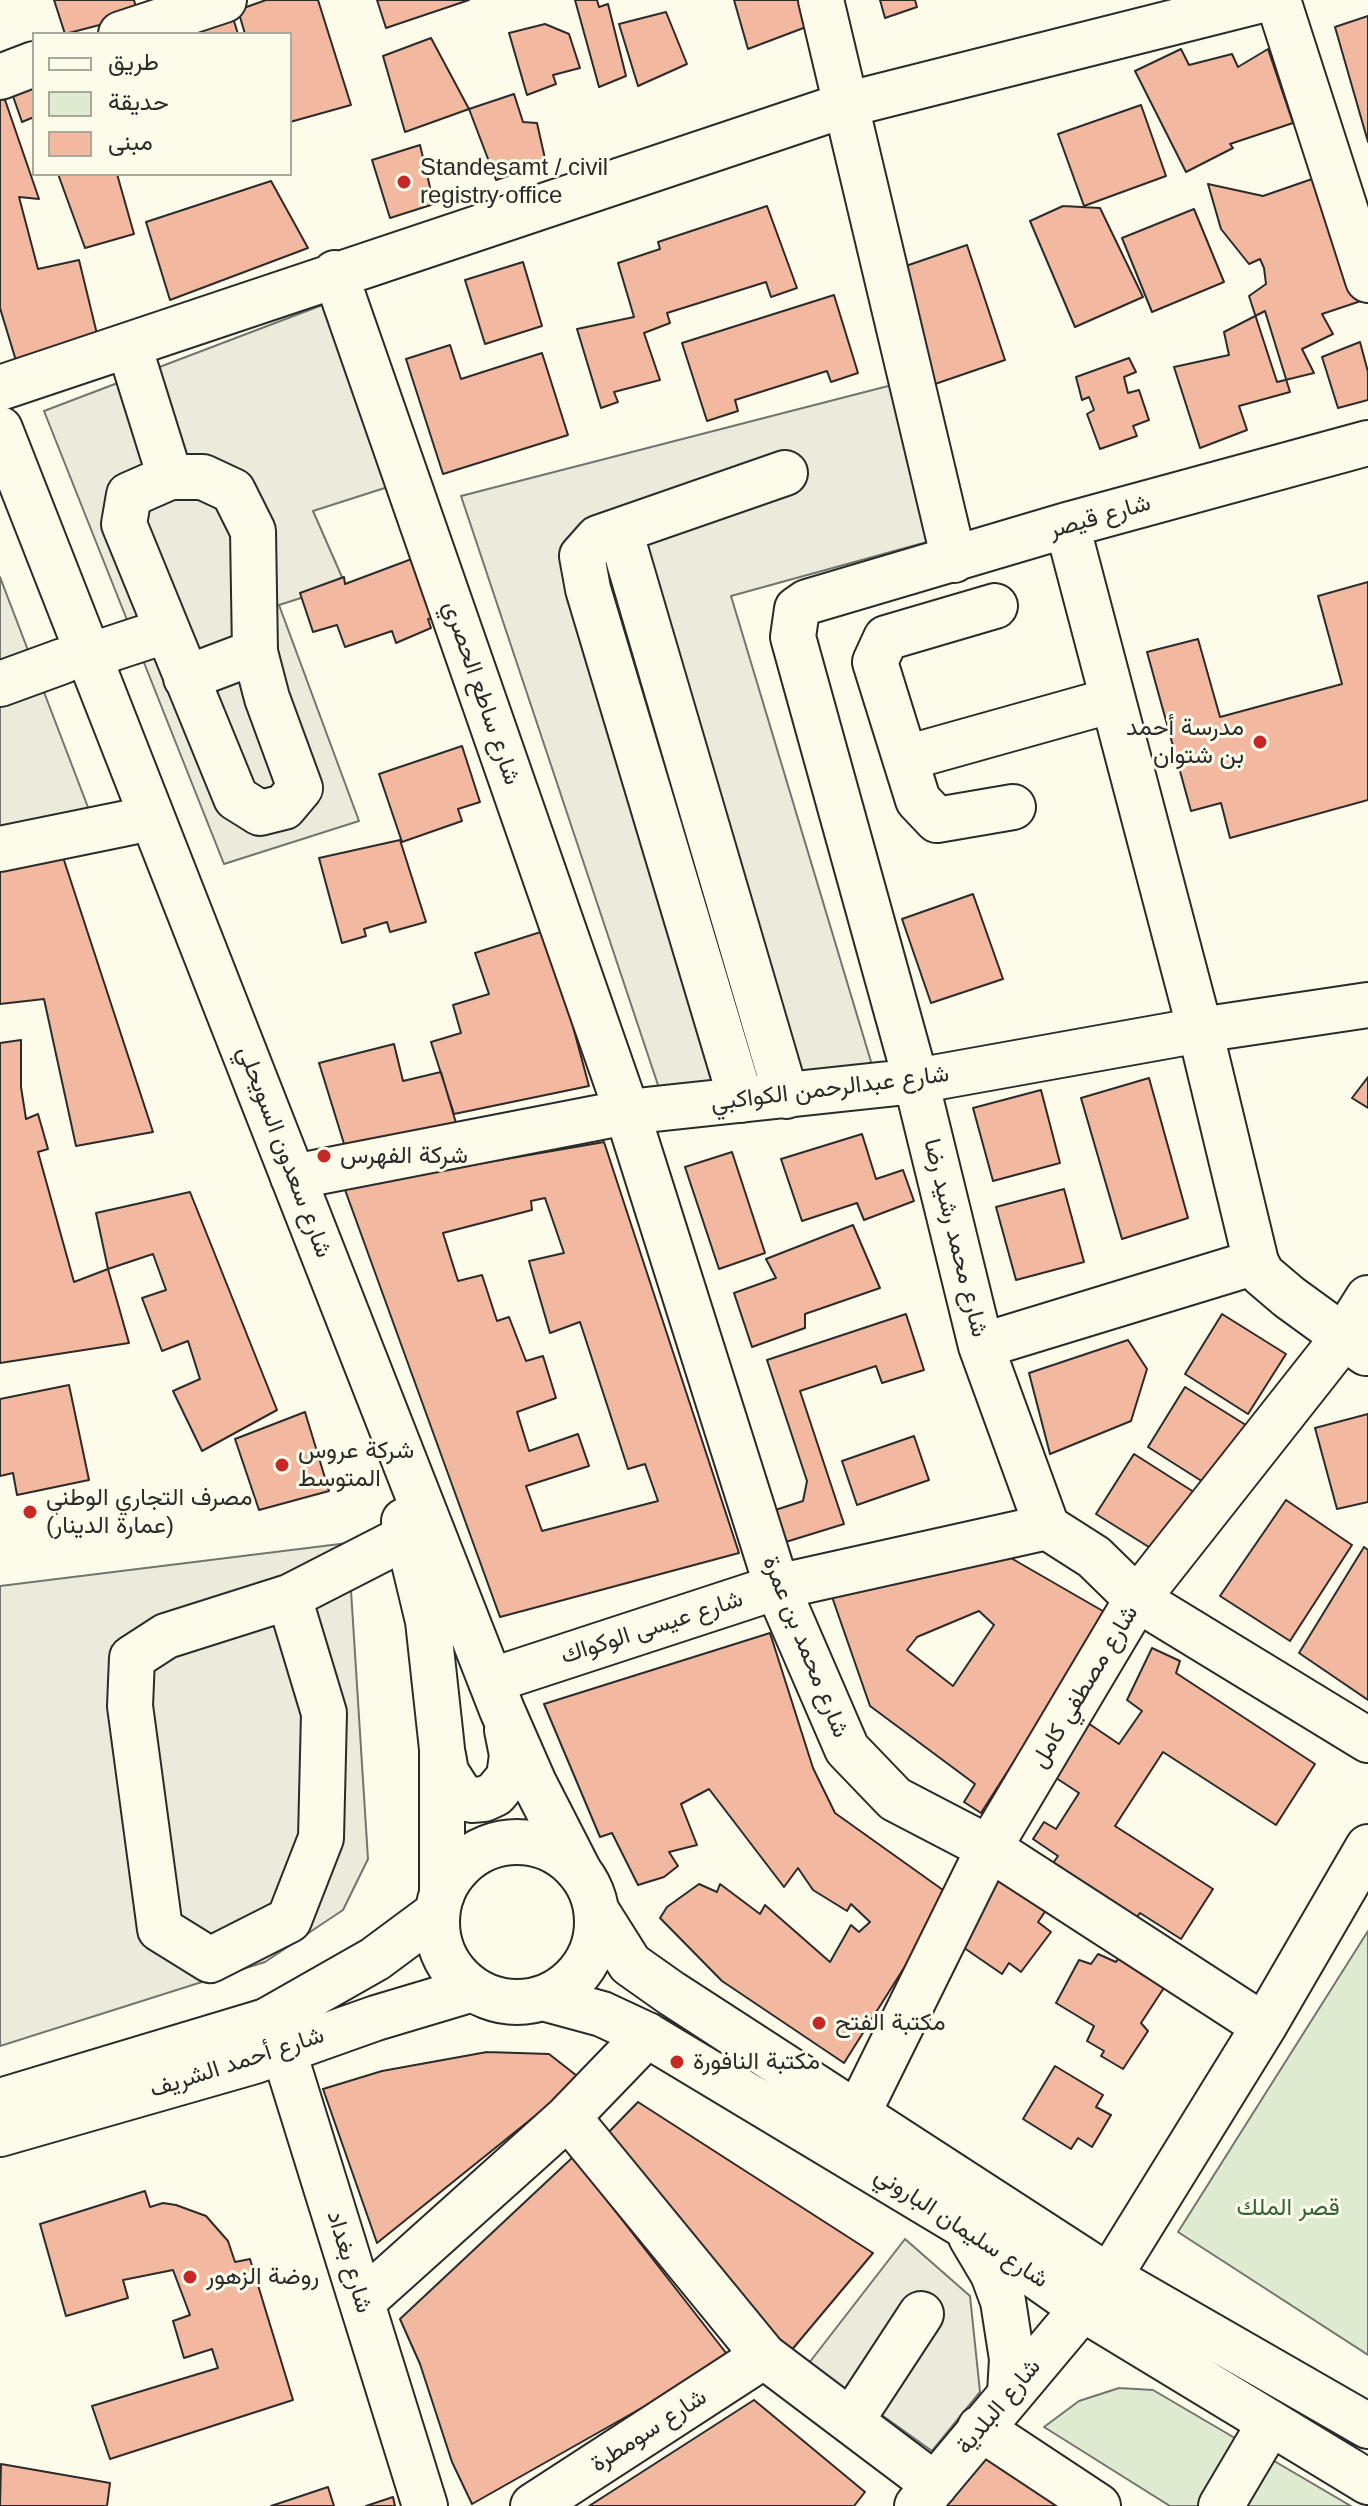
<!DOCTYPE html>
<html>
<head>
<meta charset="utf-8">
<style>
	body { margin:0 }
	#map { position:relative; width:1368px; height:2506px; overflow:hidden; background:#fdfbea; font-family:Arial,Vazirmatn,sans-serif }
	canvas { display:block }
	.legend { position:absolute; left:32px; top:32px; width:260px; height:144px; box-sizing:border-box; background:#fdfbea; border:2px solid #a9a89e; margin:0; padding:10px 14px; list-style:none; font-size:24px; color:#2b2b2b }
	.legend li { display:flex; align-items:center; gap:16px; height:40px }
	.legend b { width:40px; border:2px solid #a9a89e }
</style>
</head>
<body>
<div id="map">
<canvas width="1368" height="2506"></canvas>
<ul class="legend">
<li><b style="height:10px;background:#fdfbea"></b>طريق</li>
<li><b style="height:22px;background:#deebd1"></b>حديقة</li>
<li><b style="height:22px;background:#f2b8a0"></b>مبنى</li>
</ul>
</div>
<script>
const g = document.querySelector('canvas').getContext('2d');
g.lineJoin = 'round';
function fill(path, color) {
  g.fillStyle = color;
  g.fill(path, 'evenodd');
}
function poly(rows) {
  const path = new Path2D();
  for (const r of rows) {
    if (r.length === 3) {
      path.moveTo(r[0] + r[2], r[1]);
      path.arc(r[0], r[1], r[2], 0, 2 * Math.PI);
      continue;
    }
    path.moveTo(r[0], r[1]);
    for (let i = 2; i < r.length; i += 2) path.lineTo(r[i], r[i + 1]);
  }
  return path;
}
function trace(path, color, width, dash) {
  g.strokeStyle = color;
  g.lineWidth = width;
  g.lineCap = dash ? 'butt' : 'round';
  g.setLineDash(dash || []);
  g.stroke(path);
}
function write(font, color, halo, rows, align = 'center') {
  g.font = font + ' Arial,Vazirmatn,sans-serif';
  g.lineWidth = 6;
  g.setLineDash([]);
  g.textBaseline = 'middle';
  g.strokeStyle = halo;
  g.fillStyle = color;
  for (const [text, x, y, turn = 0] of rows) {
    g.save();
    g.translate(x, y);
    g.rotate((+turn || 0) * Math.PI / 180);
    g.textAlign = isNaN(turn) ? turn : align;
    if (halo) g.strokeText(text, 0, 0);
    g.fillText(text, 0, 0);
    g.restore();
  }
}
const green = poly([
	[1368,1931,1368,2355,1178,2232,1368,1931],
	[1119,2388,1153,2390,1351,2506,1170,2506,1044,2427,1079,2401,1119,2388]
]);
fill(green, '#deebd1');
trace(green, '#74746e', 2);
const parking = poly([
	[325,304,391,486,313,511,345,584,279,605,359,821,224,864,44,411,325,304],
	[896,384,956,534,731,596,872,1065,663,1100,461,496,896,384],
	[0,577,94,823,0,840,0,577],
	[348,1543,368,1859,343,1910,265,1962,0,2046,0,1586,348,1543],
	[905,2239,970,2296,980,2392,932,2451,809,2363,905,2239]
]);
fill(parking, '#eceadb');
trace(parking, '#74746e', 2);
const building = poly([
	[54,0,134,0,138,15,65,34,54,0],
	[266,0,318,0,351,105,290,122,290,34,245,34,238,10,266,0],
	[377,0,469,0,386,28,377,0],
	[575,0,597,0,599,7,608,4,626,76,599,87,575,0],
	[734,0,809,0,814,24,748,49,734,0],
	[880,0,915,0,917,7,885,18,880,0],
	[230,8,238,34,173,34,230,8],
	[666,12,687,64,638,86,619,24,666,12],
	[1368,16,1368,142,1335,27,1368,16],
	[545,24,569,34,580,68,553,75,556,84,527,95,509,33,545,24],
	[431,38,469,109,405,132,383,56,431,38],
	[1181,49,1189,65,1232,54,1238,67,1268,49,1293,123,1230,144,1233,148,1186,172,1135,71,1181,49],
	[34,68,34,117,22,122,7,79,34,68],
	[514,94,523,122,537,123,546,163,496,180,469,109,514,94],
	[4,97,39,199,19,197,38,269,79,260,97,334,17,364,0,308,0,98,4,97],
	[1141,105,1166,176,1084,206,1058,134,1141,105],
	[420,145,434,204,390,218,372,160,420,145],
	[58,174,117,174,134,234,85,248,58,174],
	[1315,178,1364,300,1322,314,1333,334,1302,349,1314,373,1277,382,1249,296,1266,284,1264,268,1260,259,1249,264,1221,229,1208,184,1263,196,1315,178],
	[271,181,308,248,170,300,146,222,271,181],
	[767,206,797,288,771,297,766,282,667,313,670,323,644,333,660,380,614,392,618,402,601,408,577,329,634,317,618,263,660,249,658,242,767,206],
	[1063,206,1100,208,1143,297,1075,327,1030,221,1063,206],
	[1194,209,1224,282,1152,312,1122,238,1194,209],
	[967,245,1005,360,935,384,897,269,967,245],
	[523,262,542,326,485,344,465,280,523,262],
	[834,295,858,373,831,382,827,371,735,400,738,411,707,421,682,343,834,295],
	[1265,311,1290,392,1239,406,1247,430,1200,448,1174,367,1229,355,1224,332,1265,311],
	[1360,342,1368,372,1368,400,1338,408,1322,357,1360,342],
	[450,345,461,379,542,353,568,435,443,474,406,359,450,345],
	[1129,358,1136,372,1124,377,1128,393,1139,390,1149,420,1133,426,1137,436,1100,449,1087,414,1094,410,1089,397,1082,400,1076,377,1129,358],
	[417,557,434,618,428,619,431,628,396,643,392,631,345,647,337,625,313,632,300,593,344,577,345,584,417,557],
	[1368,582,1368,800,1230,838,1221,803,1191,811,1147,652,1198,639,1220,717,1342,684,1318,596,1368,582],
	[462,746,480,802,458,809,462,821,402,842,379,774,462,746],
	[400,840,426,922,390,932,387,922,364,929,366,936,342,943,319,858,400,840],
	[61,851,153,1132,76,1146,44,999,0,1004,0,862,61,851],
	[973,894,1003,979,931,1003,902,919,973,894],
	[547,930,589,1086,454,1114,431,1042,461,1033,453,1005,489,994,475,953,547,930],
	[21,1040,21,1087,26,1119,38,1114,48,1149,38,1152,74,1282,108,1269,129,1343,0,1363,0,1043,21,1040],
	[394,1044,403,1081,441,1072,456,1123,345,1147,319,1063,394,1044],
	[1368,1077,1368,1108,1352,1098,1368,1077],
	[1149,1078,1188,1218,1122,1239,1081,1098,1149,1078],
	[1041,1090,1060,1163,993,1181,973,1108,1041,1090],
	[862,1134,876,1179,903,1170,914,1201,864,1220,857,1203,802,1221,781,1159,862,1134],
	[604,1142,739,1553,500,1617,344,1187,604,1142],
	[545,1198,564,1253,529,1261,550,1333,580,1322,628,1469,645,1464,658,1501,542,1531,526,1486,589,1466,578,1434,529,1451,517,1412,556,1398,543,1356,526,1361,509,1317,497,1321,482,1275,458,1281,443,1233,532,1210,531,1201,545,1198],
	[732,1152,765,1253,719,1269,685,1167,732,1152],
	[1064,1189,1084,1262,1016,1280,996,1207,1064,1189],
	[190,1192,277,1410,202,1451,173,1391,200,1379,188,1341,162,1351,142,1298,166,1290,153,1254,108,1269,96,1213,190,1192],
	[853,1225,880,1288,805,1314,805,1328,752,1347,734,1293,776,1278,766,1259,853,1225],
	[906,1314,924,1370,882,1383,876,1366,800,1391,844,1524,776,1545,766,1513,803,1501,807,1481,767,1360,906,1314],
	[1222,1314,1286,1354,1248,1414,1185,1374,1222,1314],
	[1128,1340,1147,1369,1131,1421,1050,1454,1029,1373,1128,1340],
	[69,1385,89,1480,17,1495,13,1473,0,1476,0,1399,69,1385],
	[1185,1387,1249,1427,1211,1487,1148,1447,1185,1387],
	[305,1412,329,1491,259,1510,235,1439,305,1412],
	[1368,1414,1368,1502,1337,1509,1315,1428,1368,1414],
	[914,1436,929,1480,857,1505,842,1461,914,1436],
	[1134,1454,1197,1494,1160,1554,1096,1514,1134,1454],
	[1286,1500,1352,1545,1290,1641,1220,1596,1286,1500],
	[1364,1547,1368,1550,1368,1700,1299,1653,1364,1547],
	[997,1550,1108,1614,981,1813,964,1802,975,1784,870,1706,830,1591,997,1550],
	[979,1611,994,1625,953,1686,907,1650,917,1637,979,1611],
	[770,1633,813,1768,835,1813,950,1895,844,2063,722,1981,660,1918,667,1907,699,1884,717,1892,720,1884,760,1914,765,1905,830,1962,851,1925,859,1932,870,1922,851,1904,847,1911,813,1890,798,1868,784,1887,709,1789,681,1804,697,1845,669,1852,678,1866,664,1877,638,1885,612,1833,600,1837,544,1704,770,1633],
	[1152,1648,1180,1661,1176,1673,1315,1764,1276,1825,1163,1752,1115,1826,1213,1889,1181,1939,1140,1913,1134,1921,1051,1866,1058,1856,1033,1839,1044,1822,1056,1829,1079,1793,1050,1774,1085,1721,1119,1744,1142,1711,1127,1700,1152,1648],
	[992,1864,1051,1903,1038,1922,1051,1932,1021,1972,1009,1963,1002,1974,954,1941,992,1864],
	[1126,1947,1173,1974,1141,2023,1148,2031,1123,2069,1101,2056,1104,2051,1087,2041,1094,2026,1056,2003,1079,1960,1091,1964,1098,1954,1116,1962,1126,1947],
	[487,2052,549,2054,581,2079,377,2243,323,2089,382,2071,487,2052],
	[1055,2066,1103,2095,1096,2107,1111,2115,1092,2147,1078,2138,1071,2149,1023,2119,1055,2066],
	[638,2102,873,2253,785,2358,603,2138,638,2102],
	[573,2157,730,2358,472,2504,452,2462,420,2364,400,2319,573,2157],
	[145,2191,150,2207,163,2203,176,2205,206,2216,228,2241,235,2262,250,2259,293,2400,110,2459,92,2406,218,2368,212,2349,184,2358,173,2321,190,2315,173,2270,123,2280,128,2298,66,2316,40,2224,145,2191],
	[754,2400,865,2492,854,2506,589,2506,754,2400],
	[982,2441,1078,2506,928,2506,982,2441],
	[1,2464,110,2483,107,2506,0,2506,1,2464],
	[328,2487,334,2506,271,2506,328,2487],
	[393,2497,395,2506,366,2506,393,2497]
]);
fill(building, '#f2b8a0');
trace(building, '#2b2b2b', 2);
const minor = poly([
	[821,0,954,560],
	[1278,0,1368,280],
	[121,34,224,0],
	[0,77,34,64],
	[335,273,627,1112,777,1587,847,1749,895,1799,989,1848,1264,2026],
	[129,346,170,477],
	[0,388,845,105,1262,0],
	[1368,443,1067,525,807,602,797,609,793,637,916,1081,981,1346,1047,1527,1094,1557,1137,1599,1368,1740],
	[170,477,203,477,233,491,253,531,255,652,267,698,300,788,284,807,260,813,236,798,124,524,129,495,170,477],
	[1067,525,1200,1030,1256,1262,1262,1274,1289,1297,1366,1353],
	[620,531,786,1096],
	[995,606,886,638,875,662,918,800,937,820,1013,807],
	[89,656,165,631],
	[186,678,255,652],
	[0,684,63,661],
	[906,758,1113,700],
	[0,849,132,822],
	[741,1100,588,589,582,556,598,538,785,473],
	[293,1177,627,1112,916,1081,1200,1030,1368,1005],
	[981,1346,1256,1262],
	[289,1597,324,1713,321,1838,289,1920,210,1960,160,1929,130,1706,132,1658,166,1636,289,1597,410,1535],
	[493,1680,777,1587,1047,1527],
	[266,2021,283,2049,425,2506],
	[859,2111,989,1848,1137,1599,1343,1338,1368,1298],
	[568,2117,764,2356,935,2485],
	[362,2302,568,2117,647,2035],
	[851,2421,921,2314],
	[980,2428,1098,2506],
	[533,2506,764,2356],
	[917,2506,1109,2277,1264,2026,1368,1847],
	[1221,2506,1270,2423]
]);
const major = poly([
	[0,429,502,1710,534,1783,579,1871],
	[404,1521,428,1621,442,1749,442,1894],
	[443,1755,446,1772,460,1794,471,1800,484,1799,495,1794,509,1777,512,1755,507,1730]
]);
const highway = poly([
	[517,1922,80],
	[596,1910,630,1964,671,1993,1109,2277,1368,2426],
	[543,1998,602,2014,647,2035,963,2225,1083,2309,1368,2482],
	[0,2101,266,2021,375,1959,437,1913],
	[0,2134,255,2061,376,2018,473,1989],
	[971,2237,993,2274,1003,2301,1012,2359,1010,2393]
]);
trace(minor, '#2b2b2b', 48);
trace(major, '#2b2b2b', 48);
trace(highway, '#2b2b2b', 48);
trace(minor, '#fdfbea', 44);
trace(major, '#fdfbea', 44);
trace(highway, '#fdfbea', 44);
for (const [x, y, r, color] of [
	[404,182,8,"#c62828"],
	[1260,742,8,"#c62828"],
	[324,1156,8,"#c62828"],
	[282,1465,8,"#c62828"],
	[30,1512,8,"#c62828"],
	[819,2023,8,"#c62828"],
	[677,2062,8,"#c62828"],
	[190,2277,8,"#c62828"]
]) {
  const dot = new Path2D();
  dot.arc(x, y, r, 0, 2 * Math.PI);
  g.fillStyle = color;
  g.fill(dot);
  trace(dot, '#fdfbea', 3);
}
write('24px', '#2b2b2b', '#fdfbea', [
	["Standesamt / civil",420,168],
	["registry office",420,196],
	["مدرسة أحمد",1244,728,"right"],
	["بن شتوان",1244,756,"right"],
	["شركة الفهرس",340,1156],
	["شركة عروس",298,1451],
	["المتوسط",298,1479],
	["مصرف التجاري الوطني",46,1498],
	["(عمارة الدينار)",46,1526],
	["مكتبة الفتح",835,2023],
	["مكتبة النافورة",693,2062],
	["روضة الزهور",206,2277]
], 'left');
write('24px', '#2b2b2b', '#fdfbea', [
	["شارع قيصر",1100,517,-16],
	["شارع ساطع الحصري",481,693,71],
	["شارع عبدالرحمن الكواكبي",830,1089,-7],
	["شارع سعدون السويحلي",284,1152,69],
	["شارع محمد رشيد رضا",955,1238,76],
	["شارع عيسى الوكواك",652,1628,-18],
	["شارع محمد بن عمرة",805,1647,68],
	["شارع مصطفي كامل",1085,1687,-59],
	["شارع أحمد الشريف",237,2063,-18],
	["شارع سليمان الباروني",961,2228,33],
	["شارع بغداد",349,2262,73],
	["شارع البلدية",999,2407,-50],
	["شارع سومطرة",649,2431,-33]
]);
write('24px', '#34623c', '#fdfbea', [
	["قصر الملك",1288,2208]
]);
</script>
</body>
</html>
